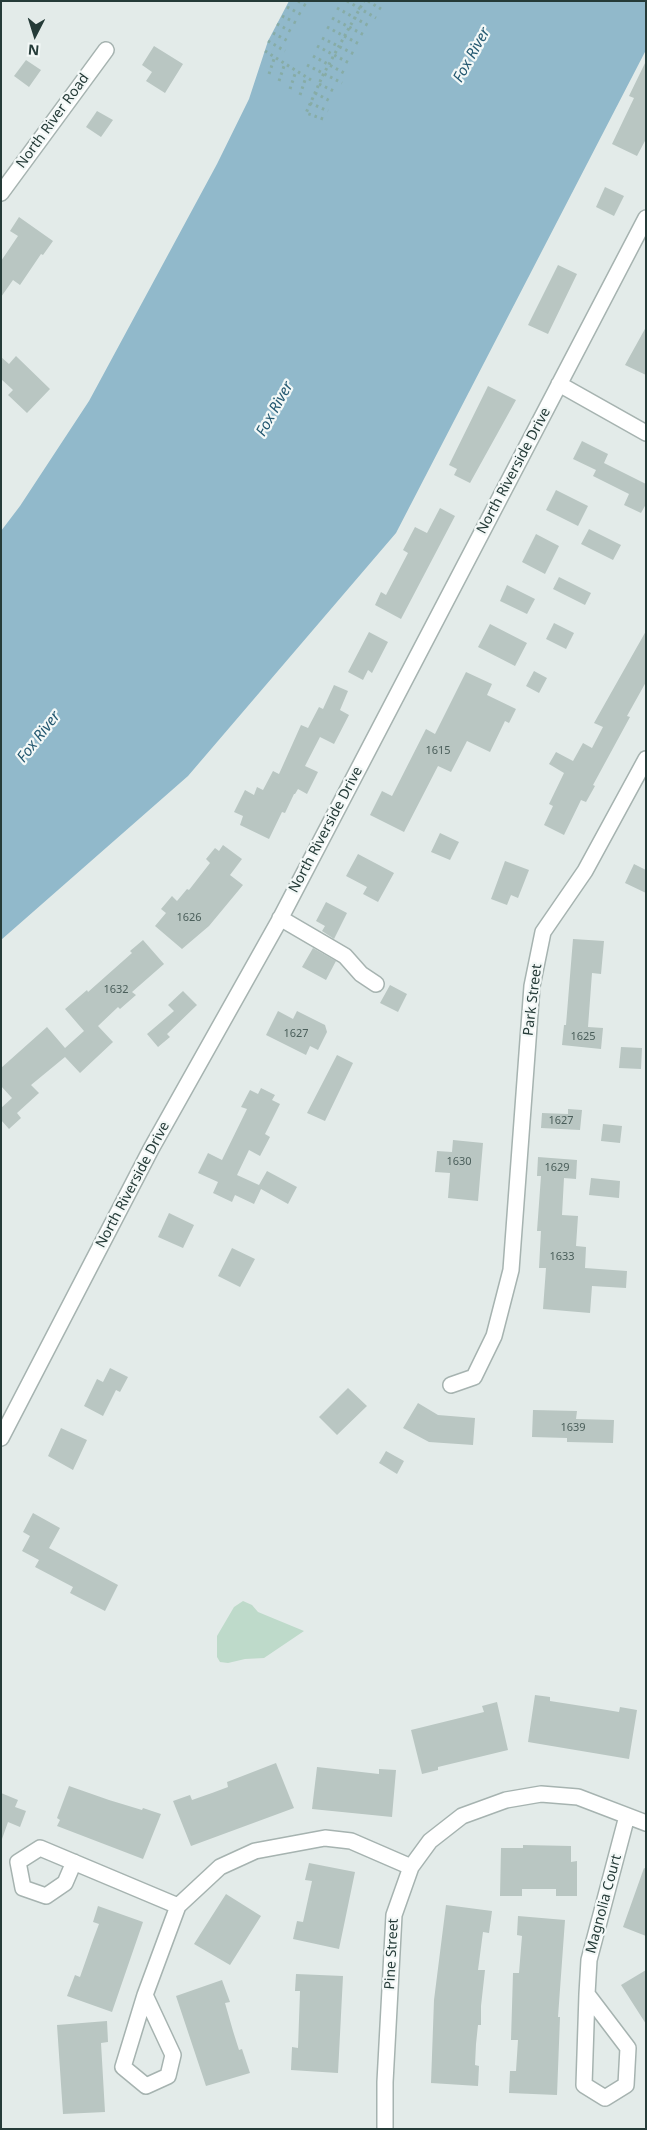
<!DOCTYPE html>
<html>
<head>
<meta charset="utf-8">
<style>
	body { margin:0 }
	#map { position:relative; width:647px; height:2130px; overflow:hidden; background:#e3ebe9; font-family:"Noto Sans",sans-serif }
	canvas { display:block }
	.frame { position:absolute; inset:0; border:2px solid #253b38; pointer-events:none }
	.north { position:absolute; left:10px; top:10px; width:50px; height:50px; -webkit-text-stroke:4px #f3f8f7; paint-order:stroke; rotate:185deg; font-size:14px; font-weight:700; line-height:20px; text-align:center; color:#253b38 }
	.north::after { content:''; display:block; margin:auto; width:18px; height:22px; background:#253b38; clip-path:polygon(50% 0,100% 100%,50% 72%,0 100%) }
</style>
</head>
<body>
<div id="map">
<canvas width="647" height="2130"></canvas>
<div class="frame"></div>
<div class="north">N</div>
</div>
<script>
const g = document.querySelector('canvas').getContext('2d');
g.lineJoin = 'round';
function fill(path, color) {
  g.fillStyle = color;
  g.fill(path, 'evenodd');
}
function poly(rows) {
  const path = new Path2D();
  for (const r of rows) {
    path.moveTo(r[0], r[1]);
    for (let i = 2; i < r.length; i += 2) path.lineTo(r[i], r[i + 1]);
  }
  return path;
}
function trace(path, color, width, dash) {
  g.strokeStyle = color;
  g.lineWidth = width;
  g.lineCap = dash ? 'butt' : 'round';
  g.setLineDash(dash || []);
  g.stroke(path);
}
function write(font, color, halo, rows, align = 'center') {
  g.font = font + ' "Noto Sans",sans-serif';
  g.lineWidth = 4.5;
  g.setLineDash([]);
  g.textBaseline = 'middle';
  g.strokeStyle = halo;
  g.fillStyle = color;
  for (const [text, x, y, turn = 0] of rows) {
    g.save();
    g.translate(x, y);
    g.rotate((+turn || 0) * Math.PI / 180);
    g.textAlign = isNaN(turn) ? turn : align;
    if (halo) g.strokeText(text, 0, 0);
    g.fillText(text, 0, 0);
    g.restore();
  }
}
fill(poly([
	[243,1601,252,1605,258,1612,304,1631,264,1658,245,1659,228,1663,220,1662,217,1657,217,1636,234,1607]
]), '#bedaca');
fill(poly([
	[289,1,646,1,646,50,396,533,188,776,1,940,1,531,20,506,89,401,217,164,249,99,268,41]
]), '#91b9cb');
fill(poly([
	[154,46,183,64,165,93,146,81,152,72,142,65],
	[26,60,41,70,29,87,14,76],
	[646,61,646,139,637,156,612,144,634,98,629,96],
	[97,111,113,120,101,137,86,127],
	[605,187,624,196,614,216,596,207],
	[19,217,53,241,43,255,41,254,20,285,13,280,1,297,1,261,18,236,10,231],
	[558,265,577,274,548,334,528,325],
	[646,327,646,375,625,365],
	[16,356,50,389,27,413,8,395,13,390,1,379,1,357,9,364],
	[488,386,516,400,470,483,454,475,457,469,449,465],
	[582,441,608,454,604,463,646,484,646,504,641,513,624,505,629,494,593,476,596,470,573,459],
	[556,490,588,506,578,526,546,510],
	[440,508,455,516,401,619,375,605,381,592,386,595,408,553,403,550,415,527,427,533],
	[589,529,621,545,613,560,581,544],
	[536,534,559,546,545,574,522,562],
	[559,577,591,593,585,605,553,589],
	[507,585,535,599,527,614,500,601],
	[554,623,574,633,566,649,546,639],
	[490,624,527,643,515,666,478,647],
	[646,631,646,682,627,716,630,717,593,785,595,786,586,802,581,800,564,835,544,825,553,806,549,804,564,773,549,764,556,752,573,761,583,743,592,748,603,727,594,723],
	[369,632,388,642,372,673,368,670,363,680,348,672],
	[534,671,547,678,539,693,526,686],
	[466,672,492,684,487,695,516,709,509,723,505,721,490,752,467,741,451,772,438,766,404,832,370,815,382,791,392,796,426,729,435,734],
	[334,685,348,691,340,710,349,715,334,744,320,737,305,766,318,772,307,794,298,789,295,794,294,794,285,813,282,812,269,839,240,825,243,816,234,812,245,790,254,795,257,787,263,790,273,771,279,774,301,725,308,728,319,707,323,709],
	[440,833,459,842,450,860,431,852],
	[223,845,242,859,230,875,243,885,209,926,182,949,155,926,166,913,161,909,172,896,177,901,187,889,189,890,210,863,206,859,215,848,219,851],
	[358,854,394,873,378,902,363,894,367,887,346,876],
	[505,861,529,870,518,898,511,895,507,905,491,899],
	[634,864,646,870,646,893,625,883],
	[326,902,347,913,334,939,322,931,325,926,316,921],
	[573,939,604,941,601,974,592,973,588,1027,603,1028,601,1049,562,1045,564,1025,566,1025],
	[143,940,164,964,132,992,136,995,120,1009,118,1007,98,1026,113,1042,80,1073,65,1057,31,1085,39,1093,17,1113,21,1118,9,1129,1,1120,1,1108,12,1098,1,1086,1,1068,47,1027,65,1048,84,1031,65,1009,87,990,88,992,132,953,130,951],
	[313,948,336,961,326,980,302,967],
	[390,985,407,994,398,1012,380,1003],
	[183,991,197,1005,167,1034,170,1037,158,1047,147,1034,174,1011,168,1005],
	[278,1011,293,1019,297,1011,325,1025,327,1032,318,1050,310,1046,306,1055,266,1035],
	[621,1047,642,1048,641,1069,619,1068],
	[337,1055,353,1063,325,1121,307,1113],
	[261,1088,275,1095,272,1100,280,1104,265,1134,270,1137,260,1156,249,1150,237,1175,259,1185,267,1171,297,1187,288,1204,261,1189,254,1204,235,1195,232,1202,213,1193,218,1182,198,1173,208,1153,222,1160,247,1109,241,1107,250,1090,258,1094],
	[568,1109,582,1110,580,1130,541,1128,542,1113,568,1114],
	[603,1124,622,1126,620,1143,601,1141],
	[453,1140,483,1143,478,1201,448,1198,450,1173,435,1172,437,1151,452,1152],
	[538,1157,577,1160,576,1179,564,1178,562,1215,578,1216,576,1246,586,1247,585,1268,627,1271,626,1288,592,1286,590,1313,543,1309,546,1268,539,1268,541,1231,537,1231,541,1176,537,1176],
	[591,1178,620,1181,619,1198,589,1195],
	[169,1213,194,1225,183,1248,158,1237],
	[232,1248,255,1259,240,1287,218,1276],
	[110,1368,128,1377,120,1392,116,1390,103,1416,84,1406,97,1379,103,1382],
	[348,1388,367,1406,337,1435,319,1417],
	[418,1403,438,1415,475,1418,473,1445,429,1442,403,1428],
	[533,1410,577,1411,576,1419,614,1420,613,1443,567,1442,567,1438,532,1437],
	[61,1428,87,1440,73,1470,48,1456],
	[386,1451,404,1461,397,1474,379,1463],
	[33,1513,60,1528,49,1548,118,1585,105,1611,70,1593,73,1587,35,1567,39,1560,22,1551,30,1536,23,1532],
	[535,1695,550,1697,550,1701,601,1709,619,1712,620,1707,637,1710,629,1759,528,1742],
	[497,1702,508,1750,438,1767,438,1770,422,1774,411,1730,484,1712,482,1706],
	[276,1763,294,1808,191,1846,173,1801,190,1795,192,1800,212,1793,228,1787,227,1782],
	[317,1767,379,1774,379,1769,396,1770,392,1817,312,1809],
	[69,1786,109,1800,142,1810,143,1808,161,1814,143,1859,57,1826,60,1820,57,1818],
	[1,1793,18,1800,15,1807,26,1811,20,1827,8,1822,2,1839],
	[523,1845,571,1846,571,1862,577,1861,577,1896,556,1896,556,1889,522,1889,522,1896,500,1896,501,1848,523,1848],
	[309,1863,355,1872,339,1949,293,1939,297,1921,303,1922,312,1881,305,1880],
	[644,1868,646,1869,646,1936,623,1927],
	[226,1894,261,1916,230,1965,194,1944],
	[446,1905,492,1911,489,1933,483,1932,478,1970,485,1970,481,2006,481,2025,478,2025,476,2044,475,2065,479,2066,478,2086,431,2083,434,2000],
	[98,1906,143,1922,112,2012,67,1996,75,1975,80,1977,93,1940,99,1924,93,1922],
	[518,1916,565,1920,558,2017,560,2017,557,2095,509,2093,510,2071,516,2071,518,2040,511,2040,513,1973,519,1973,522,1936,517,1935],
	[646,1970,646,2024,621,1985],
	[296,1974,343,1976,338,2073,291,2070,292,2047,298,2048,300,1991,295,1991],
	[222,1980,230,2002,225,2003,233,2031,239,2050,242,2049,250,2073,206,2086,176,1996],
	[107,2021,108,2042,101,2043,105,2112,63,2114,57,2025]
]), '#b9c6c2');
const minor = poly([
	[1,193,106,50],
	[559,384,646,433],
	[280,918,345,956,361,974,376,984],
	[451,1385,474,1377,494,1336,511,1270,532,986,543,932,585,871,646,759],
	[1,1438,151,1149,279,921,646,218],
	[74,1862,65,1883,46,1896,23,1888,18,1862,40,1848,178,1906],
	[587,1994,628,2048,626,2085,605,2098,584,2085,587,1994,589,1960,627,1816],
	[145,1995,173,2055,168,2076,146,2086,123,2067,145,1995,178,1906,220,1867,255,1851,325,1838,351,1841,411,1867],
	[385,2129,385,2082,394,1915,411,1867,430,1841,462,1816,506,1800,541,1794,578,1797,646,1823]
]);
trace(minor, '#a6b3b0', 18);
trace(poly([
	[298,1,308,7],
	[347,1,376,18],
	[368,1,381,9],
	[287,7,304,16],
	[337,8,371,27],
	[282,16,298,24],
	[332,18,366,36],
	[277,24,294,33],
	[327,27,361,45],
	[273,33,288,41],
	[322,38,356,55],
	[268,41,285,51],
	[317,46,351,64],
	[265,51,311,80],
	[313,56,346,74],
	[307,65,342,83],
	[269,74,275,56],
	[279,81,285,63],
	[319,84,336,92],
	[290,89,296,71],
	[315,93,332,102],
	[300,95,306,77],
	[310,103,328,111],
	[323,119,306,113,323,75,364,1]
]), '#87aca6', 3, [2.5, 4]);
trace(minor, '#fff', 15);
write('11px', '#4a5e5a', null, [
	["1615",438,751],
	["1626",189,918],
	["1632",116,990],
	["1627",296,1034],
	["1625",583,1037],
	["1627",561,1121],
	["1630",459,1162],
	["1629",557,1168],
	["1633",562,1257],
	["1639",573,1428]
]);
write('14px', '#253b38', '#f3f8f7', [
	["North River Road",53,121,-54],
	["North Riverside Drive",514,471,-62],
	["North Riverside Drive",326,830,-62],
	["Park Street",533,1000,-83],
	["North Riverside Drive",133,1185,-62],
	["Magnolia Court",604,1904,-75],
	["Pine Street",392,1954,-87]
]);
write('italic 15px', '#255971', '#f3f8f7', [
	["Fox River",472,55,-61],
	["Fox River",275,409,-61],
	["Fox River",39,737,-52]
]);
</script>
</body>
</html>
